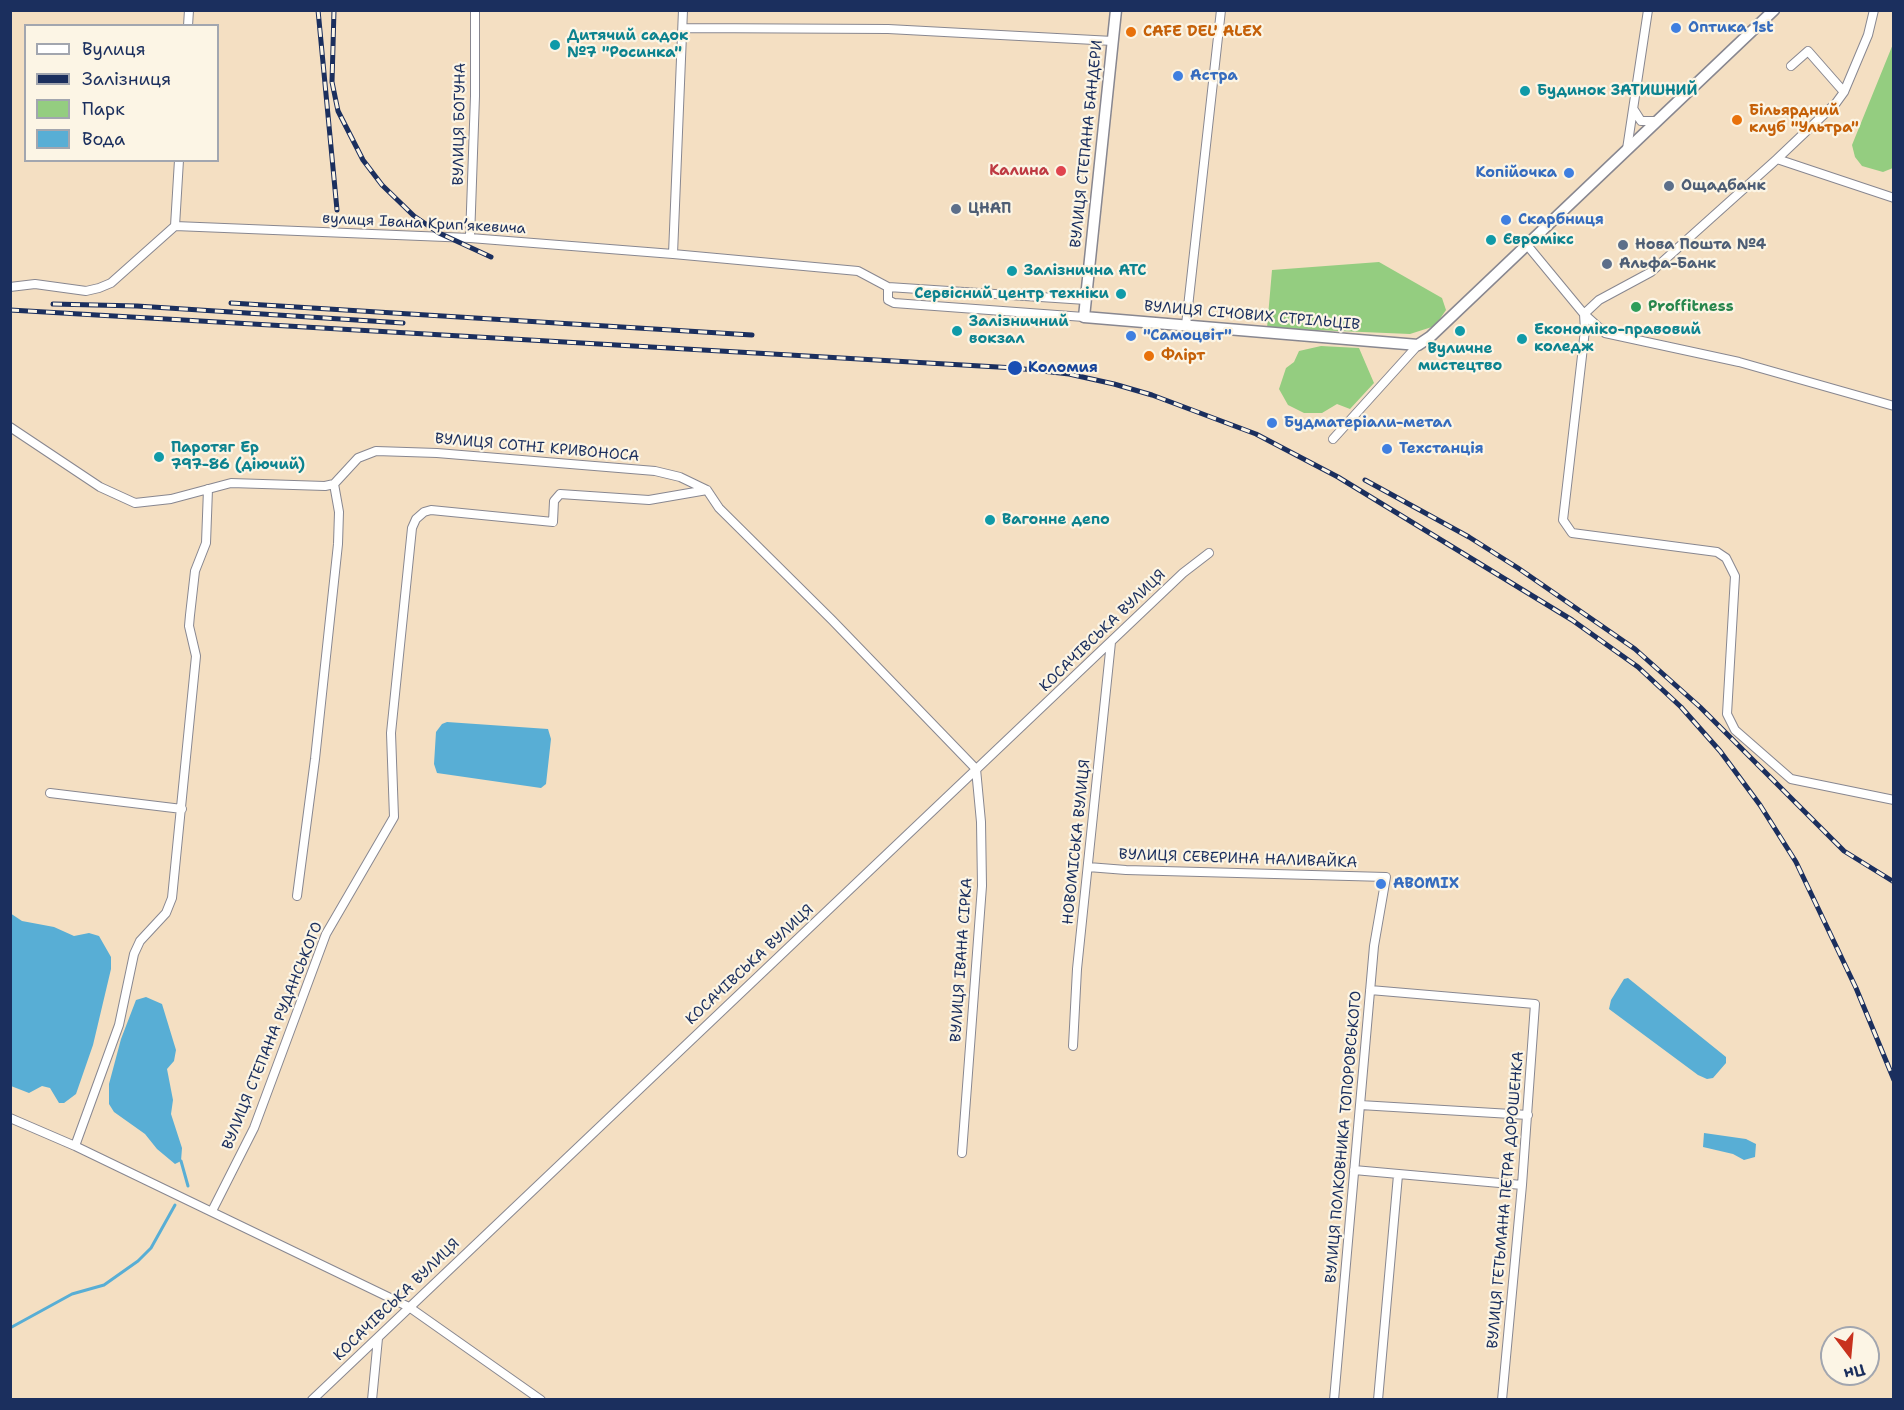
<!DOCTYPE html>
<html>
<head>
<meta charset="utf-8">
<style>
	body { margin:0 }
	#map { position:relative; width:1904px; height:1410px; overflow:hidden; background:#f4dfc2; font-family:"Shantell Sans",sans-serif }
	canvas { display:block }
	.frame { position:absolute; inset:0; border:12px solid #1b2f5e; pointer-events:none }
	.legend { position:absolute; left:24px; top:24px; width:195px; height:138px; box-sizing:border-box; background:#fcf5e5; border:2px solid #a2a6af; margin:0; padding:8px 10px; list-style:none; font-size:18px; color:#1b2f5e }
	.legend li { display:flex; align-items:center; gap:12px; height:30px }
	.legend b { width:30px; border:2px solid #a2a6af }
	.north { position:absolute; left:1820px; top:1326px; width:60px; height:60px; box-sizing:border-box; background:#fcf5e5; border:2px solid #a2a6af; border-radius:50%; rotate:164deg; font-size:16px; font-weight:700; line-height:24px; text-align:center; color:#1b2f5e }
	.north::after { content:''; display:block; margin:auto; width:21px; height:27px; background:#c8321e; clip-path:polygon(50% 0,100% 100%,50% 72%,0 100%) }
</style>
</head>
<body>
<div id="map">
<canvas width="1904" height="1410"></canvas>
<div class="frame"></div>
<ul class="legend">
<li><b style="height:8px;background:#fff"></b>Вулиця</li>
<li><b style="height:8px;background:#1b2f5e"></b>Залізниця</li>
<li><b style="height:16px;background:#94cd80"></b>Парк</li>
<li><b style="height:16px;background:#58aed5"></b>Вода</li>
</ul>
<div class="north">Пн</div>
</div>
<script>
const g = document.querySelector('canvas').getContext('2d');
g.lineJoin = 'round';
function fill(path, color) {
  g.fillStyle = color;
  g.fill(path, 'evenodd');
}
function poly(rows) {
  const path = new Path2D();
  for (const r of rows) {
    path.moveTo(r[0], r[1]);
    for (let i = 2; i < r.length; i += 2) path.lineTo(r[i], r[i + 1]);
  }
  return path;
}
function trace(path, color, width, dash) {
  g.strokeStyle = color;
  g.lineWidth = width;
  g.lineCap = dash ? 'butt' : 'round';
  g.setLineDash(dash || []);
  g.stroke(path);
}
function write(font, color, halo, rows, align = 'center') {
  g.font = font + ' "Shantell Sans",sans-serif';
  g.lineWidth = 4.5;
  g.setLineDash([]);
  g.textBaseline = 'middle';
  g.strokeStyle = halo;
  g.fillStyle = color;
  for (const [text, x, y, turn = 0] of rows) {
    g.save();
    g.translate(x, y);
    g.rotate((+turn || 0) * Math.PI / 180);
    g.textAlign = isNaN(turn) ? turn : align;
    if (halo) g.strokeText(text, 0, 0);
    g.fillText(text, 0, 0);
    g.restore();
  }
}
fill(poly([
	[1893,44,1893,168,1883,172,1862,166,1855,157,1852,145],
	[1379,262,1442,298,1446,310,1435,326,1410,334,1267,328,1272,270],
	[1321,346,1359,348,1374,383,1350,409,1337,404,1322,413,1304,413,1288,405,1279,389,1286,368,1294,362,1299,351]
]), '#94cd80');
fill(poly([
	[447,722,548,729,551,739,546,784,541,788,534,787,437,773,434,764,436,732,442,724],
	[10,913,22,921,54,927,74,936,89,933,99,936,111,957,111,969,93,1045,76,1094,64,1103,59,1103,50,1088,42,1086,29,1093,11,1086],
	[1628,978,1726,1057,1726,1063,1713,1078,1707,1079,1698,1075,1609,1009,1611,1000,1624,979],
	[146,997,162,1004,176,1050,174,1061,167,1069,173,1100,171,1114,182,1148,181,1161,175,1164,157,1149,145,1134,114,1112,109,1104,109,1084,121,1039,136,1000],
	[1704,1133,1746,1139,1756,1144,1755,1157,1744,1160,1733,1154,1703,1147]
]), '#58aed5');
trace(poly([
	[181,1161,188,1186],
	[10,1328,72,1294,104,1285,138,1261,151,1248,175,1205]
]), '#58aed5', 3);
const street = poly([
	[188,26,189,10],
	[683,28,888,29,1113,41],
	[1791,66,1808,51,1844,92],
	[1634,110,1641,121,1657,121],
	[1627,149,1648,10],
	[1777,159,1836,103,1844,92,1868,35,1874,10],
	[1894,198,1777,159,1651,272,1599,300,1584,314,1585,330,1563,520,1572,533,1717,552,1726,558,1735,576,1727,714,1735,730,1791,779,1894,800],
	[175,226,179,160],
	[470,238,475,96,475,10],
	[1527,245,1584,314,1605,333,1739,362,1894,406],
	[673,254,683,10],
	[10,287,35,284,86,291,99,288,111,283,175,226,470,238,673,254,858,271,888,287,1086,300],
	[888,287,888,300,894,303,1084,317],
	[1186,325,1221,10],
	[10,427,100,487,135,503,171,499,231,483,325,486,334,484,358,458,376,451,437,453,655,471,680,477,707,490,719,508,832,620,976,769],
	[1333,439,1418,345],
	[50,793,182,809],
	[1088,867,1126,870,1386,877,1374,946,1334,1400],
	[297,896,315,759,338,544,339,512,334,484],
	[1370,990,1535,1004,1522,1185,1502,1400],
	[1073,1046,1077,969,1111,642],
	[1360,1105,1528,1115],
	[10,1118,75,1146,409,1307,541,1400],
	[75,1146,119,1025,134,954,140,941,166,913,172,898,196,656,189,626,190,615,195,571,206,543,208,489],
	[962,1153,982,886,981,822,976,769],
	[1354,1170,1522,1185],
	[212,1211,254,1128,326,934,394,817,391,733,412,528,416,519,424,512,431,510,553,522,554,501,560,494,649,500,707,490],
	[312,1400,1183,573,1209,553],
	[372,1400,378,1338],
	[1378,1400,1398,1175]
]);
const secondary = poly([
	[1116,10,1084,317,1418,345,1430,337,1774,10]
]);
trace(street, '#888790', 10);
trace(secondary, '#888790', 13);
trace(street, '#fff', 8);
trace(secondary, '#fff', 10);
const rail = poly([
	[318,10,337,210],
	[334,10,332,82,338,111,363,160,382,185,414,216,439,233,491,257],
	[231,303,752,335],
	[53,304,137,306,403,323],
	[10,310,1015,368,1069,374,1114,384,1152,395,1256,434,1338,477,1572,620,1638,667,1681,707,1720,751,1760,805,1796,862,1856,988,1894,1080],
	[1365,480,1469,537,1518,568,1635,649,1700,707,1844,851,1894,882]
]);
trace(rail, '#1b2f5e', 5);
trace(rail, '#fcf5e5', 3, [9]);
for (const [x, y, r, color] of [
	[1676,28,6,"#3f7fe0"],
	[1131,32,6,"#e8710a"],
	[555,45,6,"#0f9aa8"],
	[1178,76,6,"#3f7fe0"],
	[1525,91,6,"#0f9aa8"],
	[1737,120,6,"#e8710a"],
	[1061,171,6,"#e0444e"],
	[1569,173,6,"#3f7fe0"],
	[1669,186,6,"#5c6f8a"],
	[956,209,6,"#5c6f8a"],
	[1506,220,6,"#3f7fe0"],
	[1491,240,6,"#0f9aa8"],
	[1623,245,6,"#5c6f8a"],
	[1607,264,6,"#5c6f8a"],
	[1012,271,6,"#0f9aa8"],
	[1121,294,6,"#0f9aa8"],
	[1636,307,6,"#2e9e5b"],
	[957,331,6,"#0f9aa8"],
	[1460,331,6,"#0f9aa8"],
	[1131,336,6,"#3f7fe0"],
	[1522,339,6,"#0f9aa8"],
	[1149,356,6,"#e8710a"],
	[1015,368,8,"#1a4fb4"],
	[1272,423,6,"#3f7fe0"],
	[1387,449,6,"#3f7fe0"],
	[159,457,6,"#0f9aa8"],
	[990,520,6,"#0f9aa8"],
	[1381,884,6,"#3f7fe0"]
]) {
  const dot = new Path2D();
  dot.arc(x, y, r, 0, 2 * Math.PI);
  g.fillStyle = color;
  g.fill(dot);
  trace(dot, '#fcf5e5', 2);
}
write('bold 15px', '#366cbe', '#fcf5e5', [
	["Оптика 1st",1688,28],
	["Астра",1190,76],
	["Копійочка",1557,173,"right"],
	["Скарбниця",1518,220],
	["\"Самоцвіт\"",1143,336],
	["Будматеріали-метал",1284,423],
	["Техстанція",1399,449],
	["ABOMIX",1393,884]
], 'left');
write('bold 15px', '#c56008', '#fcf5e5', [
	["CAFE DEL' ALEX",1143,32],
	["Більярдний",1749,111],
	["клуб \"Ультра\"",1749,128],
	["Флірт",1161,356]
], 'left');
write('bold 15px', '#0d838f', '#fcf5e5', [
	["Дитячий садок",567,36],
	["№7 \"Росинка\"",567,53],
	["Будинок ЗАТИШНИЙ",1537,91],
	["Євромікс",1503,240],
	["Залізнична АТС",1024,271],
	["Сервісний центр техніки",1109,294,"right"],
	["Залізничний",969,322],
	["вокзал",969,339],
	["Економіко-правовий",1534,330],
	["коледж",1534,347],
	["Вуличне",1460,349,"center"],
	["мистецтво",1460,366,"center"],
	["Паротяг Ер",171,448],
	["797-86 (діючий)",171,465],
	["Вагонне депо",1002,520]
], 'left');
write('15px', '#1b2f5e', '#fcf5e5', [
	["ВУЛИЦЯ БОГУНА",460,124,-89],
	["ВУЛИЦЯ СТЕПАНА БАНДЕРИ",1087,144,-84],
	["вулиця Івана Крипʼякевича",424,224,3],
	["ВУЛИЦЯ СІЧОВИХ СТРІЛЬЦІВ",1252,316,5],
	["ВУЛИЦЯ СОТНІ КРИВОНОСА",537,448,5],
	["КОСАЧІВСЬКА ВУЛИЦЯ",1103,631,-44],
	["НОВОМІСЬКА ВУЛИЦЯ",1077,842,-84],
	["ВУЛИЦЯ СЕВЕРИНА НАЛИВАЙКА",1238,859,2],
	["ВУЛИЦЯ ІВАНА СІРКА",962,960,-86],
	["КОСАЧІВСЬКА ВУЛИЦЯ",750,965,-43],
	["ВУЛИЦЯ СТЕПАНА РУДАНСЬКОГО",273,1036,-68],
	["ВУЛИЦЯ ПОЛКОВНИКА ТОПОРОВСЬКОГО",1344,1137,-85],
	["ВУЛИЦЯ ГЕТЬМАНА ПЕТРА ДОРОШЕНКА",1506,1200,-85],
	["КОСАЧІВСЬКА ВУЛИЦЯ",397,1300,-44]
]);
write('bold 15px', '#be3a42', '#fcf5e5', [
	["Калина",1049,171]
], 'right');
write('bold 15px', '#4e5e75', '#fcf5e5', [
	["Ощадбанк",1681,186],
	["ЦНАП",968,209],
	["Нова Пошта №4",1635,245],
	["Альфа-Банк",1619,264]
], 'left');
write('bold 15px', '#27864d', '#fcf5e5', [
	["Proffitness",1648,307]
], 'left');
write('bold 15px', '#164399', '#fcf5e5', [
	["Коломия",1028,368]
], 'left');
</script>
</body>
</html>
